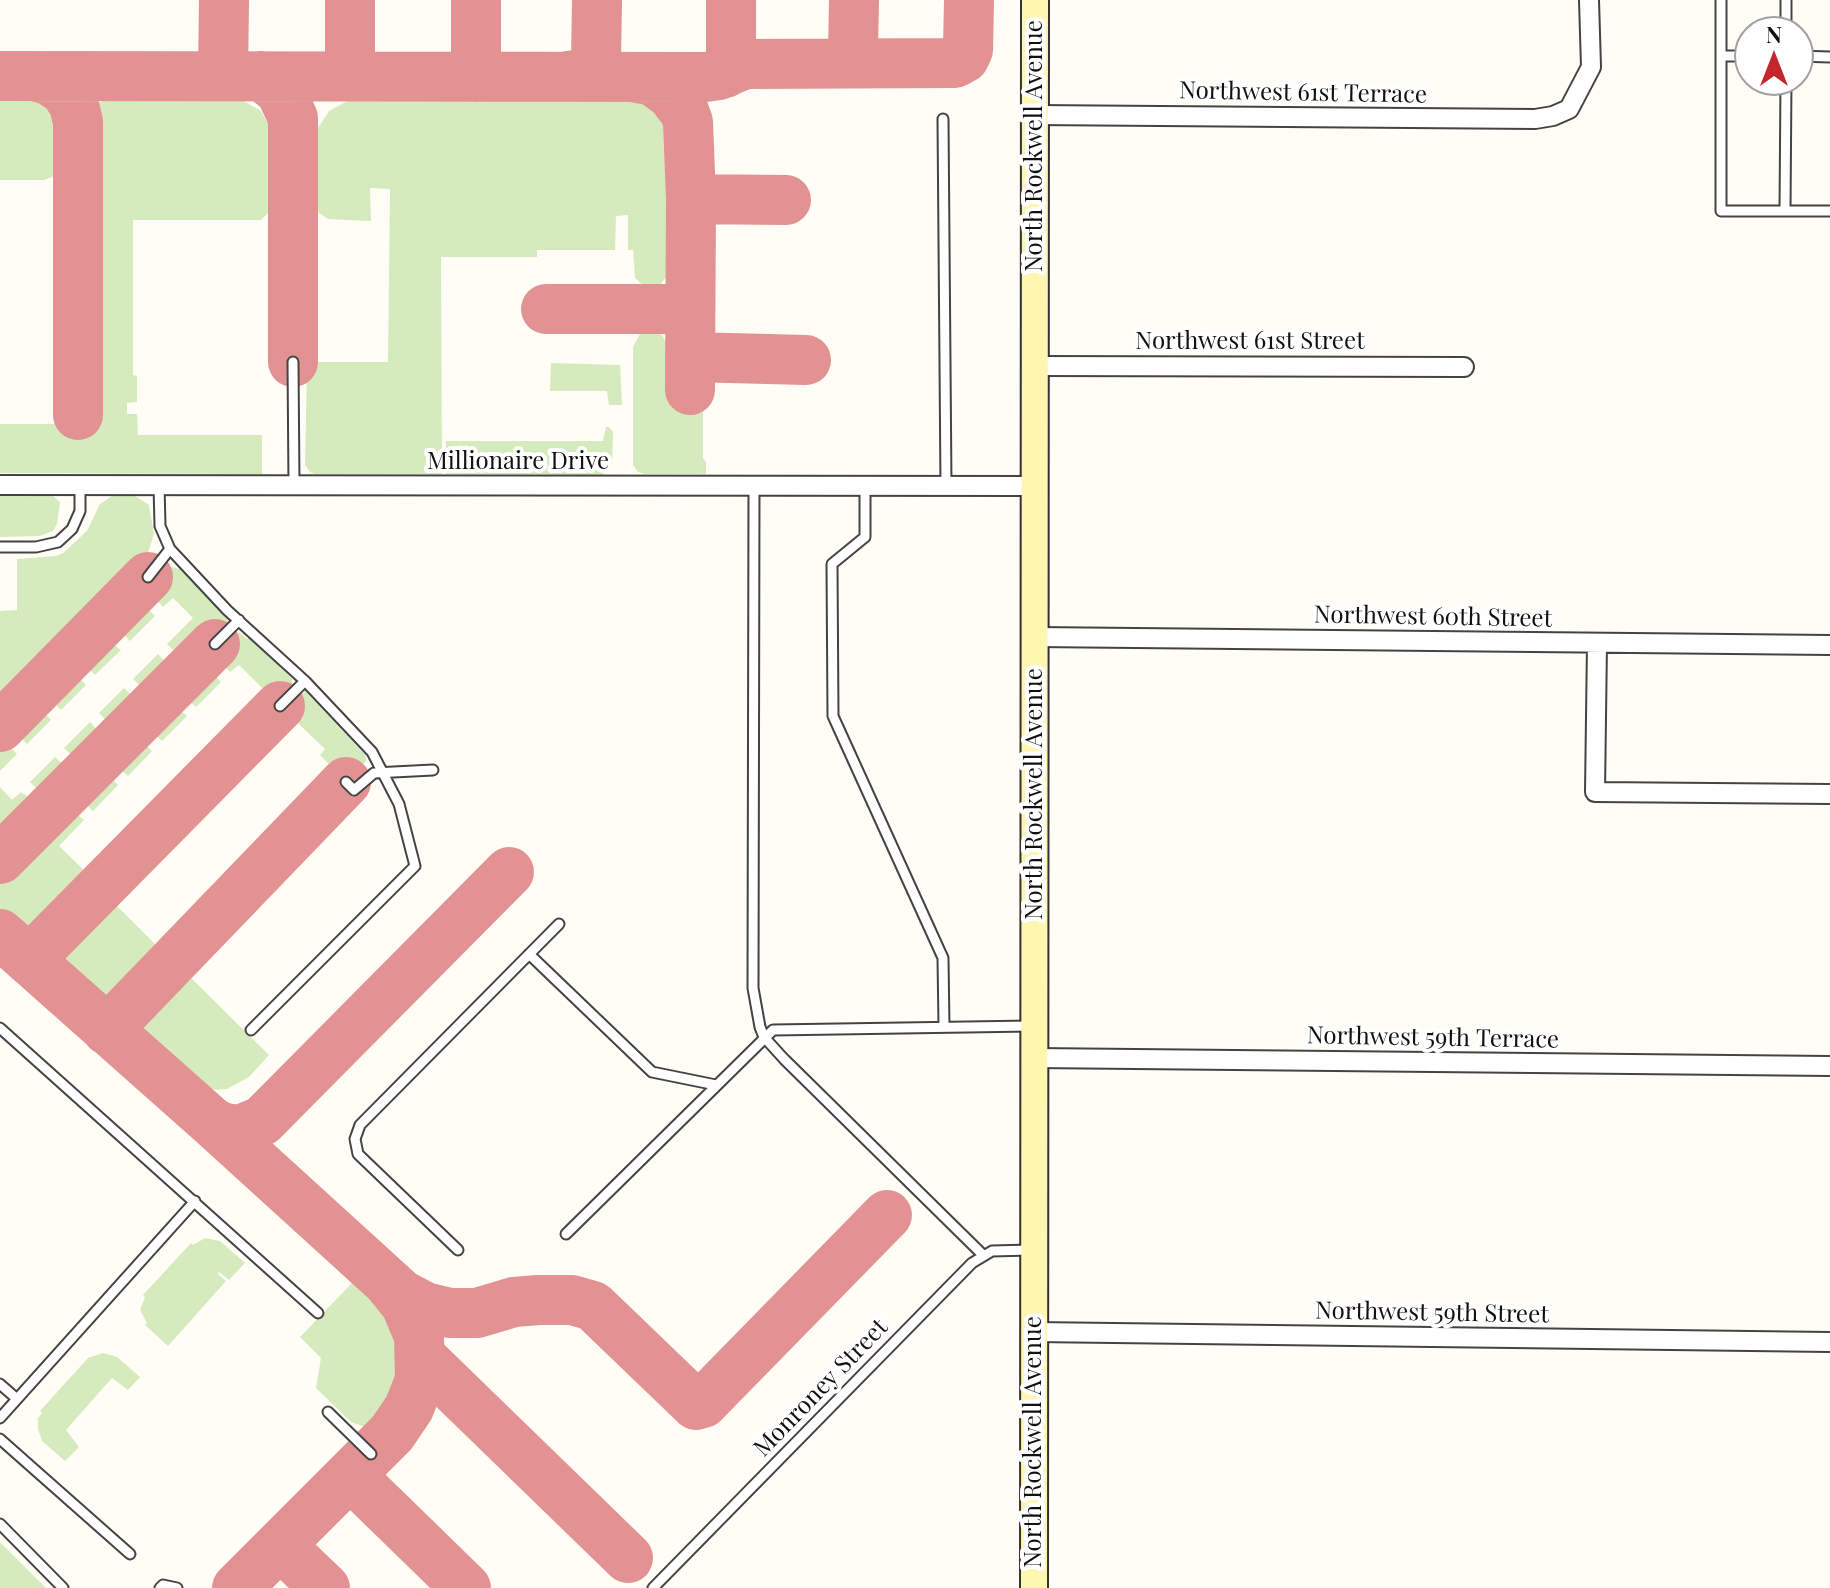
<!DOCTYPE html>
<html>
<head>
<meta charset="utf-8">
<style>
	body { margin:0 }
	#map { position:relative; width:1830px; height:1588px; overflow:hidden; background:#fffdf5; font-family:"Playfair Display",serif }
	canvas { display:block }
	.north { position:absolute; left:1734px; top:16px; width:80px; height:80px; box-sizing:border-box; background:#fff; border:2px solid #a0a0a0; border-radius:50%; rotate:0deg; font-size:22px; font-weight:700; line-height:32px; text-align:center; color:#111 }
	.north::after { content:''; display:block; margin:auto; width:28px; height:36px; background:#c4262e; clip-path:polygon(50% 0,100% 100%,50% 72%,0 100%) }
</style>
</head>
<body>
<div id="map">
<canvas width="1830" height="1588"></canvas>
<div class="north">N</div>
</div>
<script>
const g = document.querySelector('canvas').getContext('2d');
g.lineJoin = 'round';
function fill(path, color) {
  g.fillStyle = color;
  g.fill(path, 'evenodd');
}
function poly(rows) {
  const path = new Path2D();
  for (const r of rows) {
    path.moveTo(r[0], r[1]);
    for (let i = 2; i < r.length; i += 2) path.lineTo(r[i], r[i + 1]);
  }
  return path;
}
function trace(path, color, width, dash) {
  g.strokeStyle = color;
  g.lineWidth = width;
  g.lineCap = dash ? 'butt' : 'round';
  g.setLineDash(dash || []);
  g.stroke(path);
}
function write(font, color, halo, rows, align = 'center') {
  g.font = font + ' "Playfair Display",serif';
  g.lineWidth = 8;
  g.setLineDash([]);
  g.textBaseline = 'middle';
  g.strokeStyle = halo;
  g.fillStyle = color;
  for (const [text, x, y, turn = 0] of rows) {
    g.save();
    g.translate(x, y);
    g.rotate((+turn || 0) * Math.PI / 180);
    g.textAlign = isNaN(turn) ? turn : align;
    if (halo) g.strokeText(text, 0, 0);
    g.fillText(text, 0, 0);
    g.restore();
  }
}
fill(poly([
	[0,97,44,97,61,106,66,121,65,159,63,167,52,177,44,180,0,180],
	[108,97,237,97,261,111,271,129,274,141,274,197,270,211,261,220,133,220,133,375,137,376,137,402,127,403,127,414,137,414,138,435,262,435,262,474,0,473,0,424,90,424,90,125,91,113,97,104],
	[350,97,624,97,642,102,657,114,669,139,669,274,658,287,645,287,635,278,633,250,628,250,628,215,616,216,615,250,537,250,537,257,441,257,442,474,315,474,310,472,305,465,307,367,314,362,388,362,390,189,370,188,371,221,328,219,319,213,315,200,318,128,329,111,349,100],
	[651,331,662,335,668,345,669,390,703,390,703,458,706,462,706,474,645,474,638,472,633,465,633,347,640,334],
	[551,363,620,365,622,405,609,405,607,391,550,391],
	[606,427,609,427,613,432,612,467,602,475,446,474,446,441,603,441],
	[0,495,53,496,60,502,57,524,53,531,40,536,0,537],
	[112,496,135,496,149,505,154,534,146,559,133,579,0,712,0,611,17,610,17,559,56,556,63,553,87,531,100,504],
	[172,567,180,569,229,621,227,627,212,639,207,635,188,655,177,654,167,644,193,618,173,598,163,607,154,597,155,582],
	[136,606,145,606,155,616,130,641,120,631,120,622],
	[239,632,247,639,250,637,292,679,292,688,277,703,239,665,230,672,221,662,223,647],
	[108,640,121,650,95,675,86,666,86,655,100,641],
	[158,654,168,665,169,674,153,689,142,688,133,679],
	[199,672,211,672,221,682,196,707,185,698,185,686],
	[76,675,86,685,61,710,52,701,51,691,66,676],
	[124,688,135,698,134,709,120,723,108,722,99,713],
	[305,691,366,756,366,761,346,781,320,755,325,749,285,711],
	[169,705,177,708,187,716,162,741,151,731,151,721],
	[31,710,42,710,51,720,27,744,18,734,18,725],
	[90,722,100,733,100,743,84,759,75,758,64,748],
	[131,741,141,741,152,751,128,776,118,767,118,755],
	[0,745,8,745,17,754,0,771],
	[55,757,66,767,66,778,50,793,39,791,30,782],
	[97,776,110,777,118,785,93,811,82,801,84,788],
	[0,787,12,800,21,792,28,797,33,809,0,846],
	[71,809,84,820,59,846,88,874,89,882,47,925,29,929,16,923,14,925,0,912,0,873,62,810],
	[111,900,162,951,161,955,129,988,123,994,109,997,92,990,90,992,68,972,69,970,63,961,62,954,66,943,107,902],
	[186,973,269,1055,249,1077,227,1089,217,1090,195,1085,144,1039,139,1023,144,1009,179,974],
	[205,1238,220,1241,245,1263,229,1280,219,1272,218,1274,226,1281,168,1346,145,1325,147,1323,140,1310,145,1297,143,1295,191,1243,193,1245],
	[354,1281,388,1312,400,1336,404,1350,401,1379,395,1395,390,1406,370,1426,362,1426,351,1422,316,1388,321,1358,300,1337],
	[103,1353,117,1357,140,1377,128,1390,112,1378,66,1430,79,1447,65,1461,42,1441,38,1429,38,1418,42,1413,40,1411,88,1358],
	[0,1542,46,1588,0,1588]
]), '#d5ebbd');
trace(poly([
	[476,0,476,77],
	[844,63,853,53,854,0],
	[725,73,731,59,731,0],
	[0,76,705,77,719,75,745,64,955,63,964,58,968,50,969,0],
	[32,76,49,80,65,91,74,105,78,122,78,415],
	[223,76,224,0],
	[261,76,280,90,293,118,293,362],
	[350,76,350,0],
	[569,76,588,73,596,62,597,0],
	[632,77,653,81,671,94,684,111,688,122,691,199,690,390],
	[691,199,786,200],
	[546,309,690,309],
	[690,357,806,360],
	[0,727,148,577],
	[0,859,215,644],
	[0,934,213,1123,402,1295,425,1307,450,1313,477,1313,514,1302,538,1300,572,1300,593,1306,696,1405,703,1403,887,1215],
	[29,960,280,706],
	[107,1030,346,782],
	[213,1123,225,1128,240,1130,262,1121,509,872],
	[421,1357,628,1558],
	[350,1475,466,1588],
	[280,1545,325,1588],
	[237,1588,392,1433,409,1408,420,1380,419,1336,406,1305,390,1285]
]), '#e29292', 50);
const service = poly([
	[1721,0,1721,211,1830,211],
	[1786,32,1786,0],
	[1721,56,1750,56],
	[1798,56,1830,57],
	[943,119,946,486],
	[1785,211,1786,80],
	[293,362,294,485],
	[159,485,160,526,170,549,227,610,305,681,372,752,399,804,415,866,251,1030],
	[754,486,753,988,760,1027,764,1037,784,1059,983,1255],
	[865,486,865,537,832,564,833,716,943,958,944,1027],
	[0,547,36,547,58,542,72,529,80,511,80,485],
	[148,577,170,549],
	[215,644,239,620],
	[280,706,305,681],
	[346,782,354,790,374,773,433,770],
	[529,954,652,1072,716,1085],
	[0,1028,318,1313],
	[566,1234,773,1030,1031,1026],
	[458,1250,358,1154,355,1139,360,1125,559,924],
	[0,1384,17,1399],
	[328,1412,371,1454],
	[0,1418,195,1201],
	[0,1439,130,1554],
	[0,1524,63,1588],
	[160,1588,163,1585,177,1588],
	[653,1588,972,1263,992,1251,1030,1250]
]);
const minor = poly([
	[1035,115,1535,119,1553,116,1569,109,1591,67,1589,0],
	[1036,366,1464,367],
	[0,485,1036,486],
	[1036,637,1830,645],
	[1597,643,1595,792,1830,794],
	[1035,1058,1830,1066],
	[1034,1332,1830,1342]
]);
const secondary = poly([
	[1034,1588,1035,0]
]);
trace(service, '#444', 13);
trace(minor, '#444', 22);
trace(secondary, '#333', 30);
trace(service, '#fff', 9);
trace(minor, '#fff', 18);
trace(secondary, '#fff6b0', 26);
write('24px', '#111', '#fff', [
	["Northwest 61st Terrace",1303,93,1],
	["North Rockwell Avenue",1035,146,-90],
	["Northwest 61st Street",1250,342],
	["Millionaire Drive",518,462],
	["Northwest 60th Street",1433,617,1],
	["North Rockwell Avenue",1035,794,-90],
	["Northwest 59th Terrace",1433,1038,1],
	["Northwest 59th Street",1432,1313,1],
	["Monroney Street",821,1388,-46],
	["North Rockwell Avenue",1034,1442,-90]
]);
</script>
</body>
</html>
